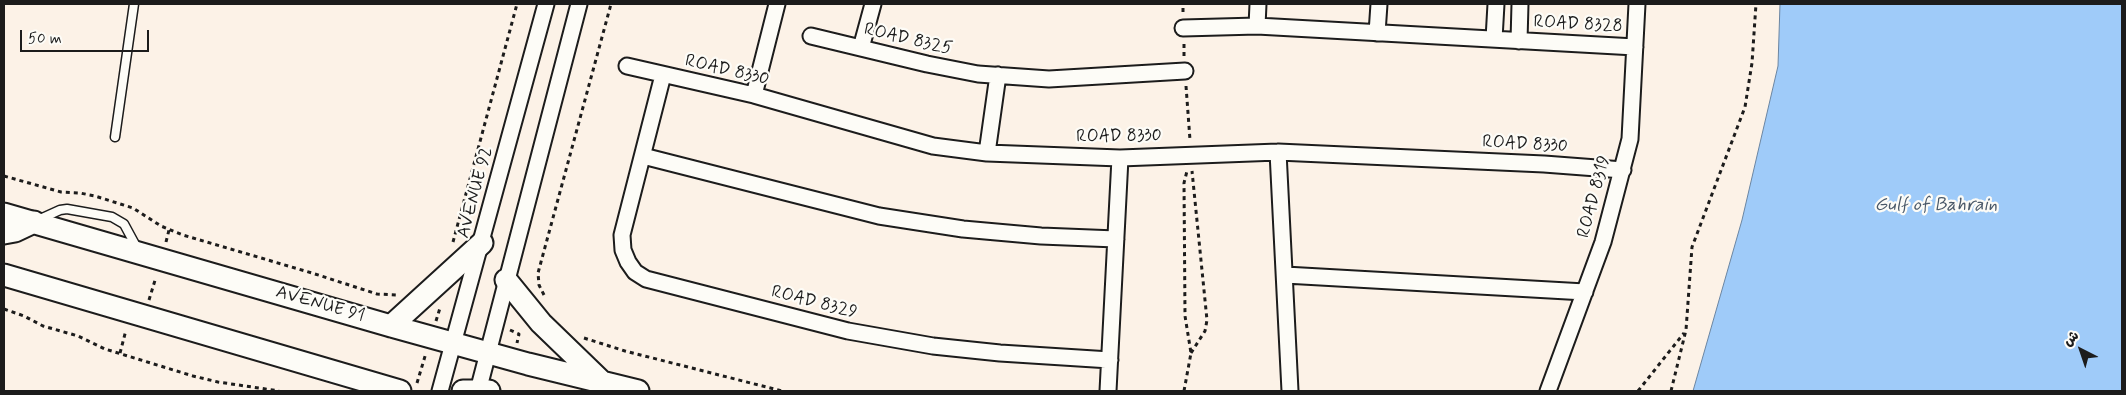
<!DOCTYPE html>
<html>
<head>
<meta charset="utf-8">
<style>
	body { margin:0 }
	#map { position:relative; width:2126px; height:395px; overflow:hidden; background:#fcf2e7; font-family:Mynerve,"Playpen Sans Arabic",sans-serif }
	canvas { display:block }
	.frame { position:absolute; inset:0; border:5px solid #1c1c1c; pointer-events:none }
	.north { position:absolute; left:2056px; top:325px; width:50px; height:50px; -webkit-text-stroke:4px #fdfcf7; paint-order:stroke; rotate:319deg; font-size:14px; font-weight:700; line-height:20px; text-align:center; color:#1c1c1c }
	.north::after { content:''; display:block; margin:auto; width:18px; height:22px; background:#1c1c1c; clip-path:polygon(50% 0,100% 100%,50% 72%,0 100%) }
	.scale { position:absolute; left:20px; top:30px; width:129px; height:22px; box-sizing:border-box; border:2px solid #1c1c1c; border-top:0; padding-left:6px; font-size:15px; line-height:18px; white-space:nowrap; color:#1c1c1c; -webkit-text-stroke:4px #fdfcf7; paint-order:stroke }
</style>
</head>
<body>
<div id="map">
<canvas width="2126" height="395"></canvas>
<div class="frame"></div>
<div class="north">ش</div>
<div class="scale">50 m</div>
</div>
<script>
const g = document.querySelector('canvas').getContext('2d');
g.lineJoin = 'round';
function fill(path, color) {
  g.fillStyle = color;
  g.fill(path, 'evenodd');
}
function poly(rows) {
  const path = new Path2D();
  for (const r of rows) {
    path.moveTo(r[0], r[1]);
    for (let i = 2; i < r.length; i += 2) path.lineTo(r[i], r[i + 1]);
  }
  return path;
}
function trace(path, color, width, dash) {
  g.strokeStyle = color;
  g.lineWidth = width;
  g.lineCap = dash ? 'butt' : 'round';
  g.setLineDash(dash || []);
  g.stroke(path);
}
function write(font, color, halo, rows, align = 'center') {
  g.font = font + ' Mynerve,sans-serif';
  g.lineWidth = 4.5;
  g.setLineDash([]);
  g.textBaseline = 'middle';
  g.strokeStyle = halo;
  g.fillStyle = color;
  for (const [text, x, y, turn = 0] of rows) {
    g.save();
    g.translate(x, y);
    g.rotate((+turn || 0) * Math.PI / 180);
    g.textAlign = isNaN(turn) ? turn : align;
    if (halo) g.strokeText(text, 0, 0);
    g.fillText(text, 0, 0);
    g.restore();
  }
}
const water = poly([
	[1780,4,2122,4,2122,391,1693,391,1742,220,1778,66,1780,4]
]);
fill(water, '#9fcbf9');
trace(water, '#6b85a1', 1);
const lane = poly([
	[115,137,134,4],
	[38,220,60,210,67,209,112,217,124,224,137,248]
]);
const street = poly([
	[1257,26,1258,4],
	[1183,28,1257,26,1635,47],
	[1377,33,1379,4],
	[811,36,927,64,978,74,1049,79,1185,71],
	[1494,39,1496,4],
	[1519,41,1520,4],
	[861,48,873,4],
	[627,66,754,95,933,146,987,153,1120,158,1278,152,1544,164,1623,170],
	[663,75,622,235,623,250,628,262,635,272,646,279,848,331,933,346,1000,353,1110,360],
	[754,95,777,4],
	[1278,152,1290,391],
	[987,153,998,75],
	[643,156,879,216,963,229,1041,236,1116,239],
	[1285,275,1585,292],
	[440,391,546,4],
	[478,391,579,4],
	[1108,391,1120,158],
	[1548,391,1603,242,1630,139,1637,4]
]);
const secondary = poly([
	[4,214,391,326,528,364,638,391],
	[4,233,15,231,34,222],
	[4,275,400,391],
	[506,280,541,323,601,381],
	[391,326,482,243],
	[463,391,489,391]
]);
trace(lane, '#1c1c1c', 11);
trace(street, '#1c1c1c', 19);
trace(secondary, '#1c1c1c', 25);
trace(poly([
	[1183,12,1183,4],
	[1184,44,1184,57],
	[1186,86,1190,140],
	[4,176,61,192,80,193,95,196,133,208,161,226,183,235,312,273,377,294,397,295],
	[166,242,169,230],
	[453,242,517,4],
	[544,295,539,285,538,273,611,4],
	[149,300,156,277],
	[4,309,24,316,43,326,78,336,105,349,193,376,218,382,279,391],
	[436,321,440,308],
	[510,330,519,334,517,343],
	[584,338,625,351,782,391],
	[120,353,126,330],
	[1191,353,1205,331,1207,320,1192,171],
	[417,383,426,353],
	[1184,391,1191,353,1185,316,1184,183,1187,171],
	[1638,391,1684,333],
	[1671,391,1686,330,1692,247,1745,107,1752,63,1756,4]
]), '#1c1c1c', 3, [4, 4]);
trace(lane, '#fdfcf7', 8);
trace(street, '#fdfcf7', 15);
trace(secondary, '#fdfcf7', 21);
write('18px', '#1c1c1c', '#fdfcf7', [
	["ROAD 8328",1578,25,3],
	["ROAD 8325",908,40,13],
	["ROAD 8330",727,71,13],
	["ROAD 8330",1119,137,-1],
	["ROAD 8330",1525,145,3],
	["AVENUE 92",476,193,-75],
	["ROAD 8319",1595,197,-75],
	["ROAD 8329",814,303,14],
	["AVENUE 91",320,305,16]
]);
write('italic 19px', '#4a5969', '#fdfcf7', [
	["Gulf of Bahrain",1936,206]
]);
</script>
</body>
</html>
